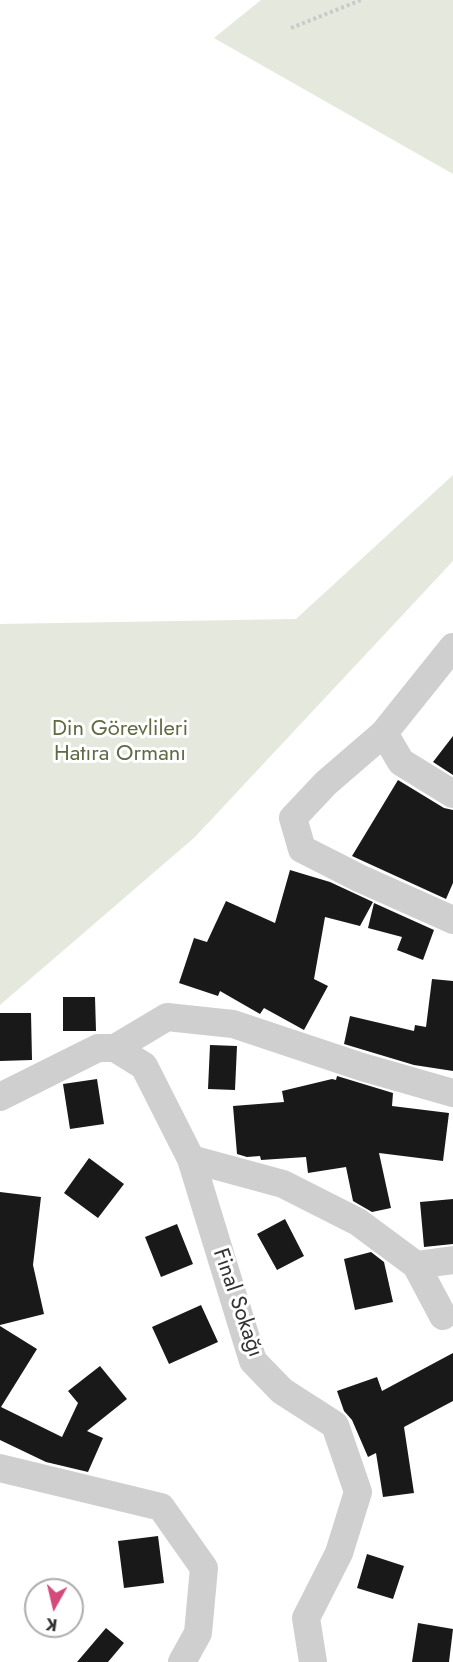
<!DOCTYPE html>
<html>
<head>
<meta charset="utf-8">
<style>
	body { margin:0 }
	#map { position:relative; width:453px; height:1662px; overflow:hidden; background:#fff; font-family:Jost,sans-serif }
	canvas { display:block }
	.north { position:absolute; left:24px; top:1578px; width:60px; height:60px; box-sizing:border-box; background:#fff; border:2px solid #adadad; border-radius:50%; rotate:188deg; font-size:16px; font-weight:700; line-height:24px; text-align:center; color:#323232 }
	.north::after { content:''; display:block; margin:auto; width:21px; height:27px; background:#d44a7a; clip-path:polygon(50% 0,100% 100%,50% 72%,0 100%) }
</style>
</head>
<body>
<div id="map">
<canvas width="453" height="1662"></canvas>
<div class="north">K</div>
</div>
<script>
const g = document.querySelector('canvas').getContext('2d');
g.lineJoin = 'round';
function fill(path, color) {
  g.fillStyle = color;
  g.fill(path, 'evenodd');
}
function poly(rows) {
  const path = new Path2D();
  for (const r of rows) {
    path.moveTo(r[0], r[1]);
    for (let i = 2; i < r.length; i += 2) path.lineTo(r[i], r[i + 1]);
  }
  return path;
}
function trace(path, color, width, dash) {
  g.strokeStyle = color;
  g.lineWidth = width;
  g.lineCap = dash ? 'butt' : 'round';
  g.setLineDash(dash || []);
  g.stroke(path);
}
function write(font, color, halo, rows, align = 'center') {
  g.font = font + ' Jost,sans-serif';
  g.lineWidth = 6;
  g.setLineDash([]);
  g.textBaseline = 'middle';
  g.strokeStyle = halo;
  g.fillStyle = color;
  for (const [text, x, y, turn = 0] of rows) {
    g.save();
    g.translate(x, y);
    g.rotate((+turn || 0) * Math.PI / 180);
    g.textAlign = isNaN(turn) ? turn : align;
    if (halo) g.strokeText(text, 0, 0);
    g.fillText(text, 0, 0);
    g.restore();
  }
}
fill(poly([
	[261,0,453,0,453,174,214,38],
	[453,475,453,561,195,837,0,1005,0,624,296,619]
]), '#e5e8dc');
fill(poly([
	[453,736,453,775,433,762],
	[398,780,444,808,453,810,453,883,446,899,352,856],
	[290,870,330,882,373,902,360,926,325,917,314,979,328,986,304,1030,264,1008,260,1014,220,991,218,996,179,983,194,938,207,942,226,901,275,923],
	[374,903,434,930,423,960,397,950,402,937,368,928],
	[432,979,453,981,453,1071,414,1065,344,1044,350,1016,414,1031,415,1025,426,1027],
	[63,997,95,997,96,1031,63,1031],
	[0,1013,31,1013,32,1060,0,1061],
	[210,1045,237,1046,235,1090,208,1089],
	[337,1076,393,1093,392,1106,449,1113,443,1161,379,1153,391,1208,372,1212,353,1201,346,1167,308,1173,306,1157,261,1160,260,1156,247,1157,237,1154,233,1106,284,1102,282,1091,332,1079,336,1080],
	[97,1079,104,1124,70,1129,63,1084],
	[89,1158,124,1184,98,1218,64,1193],
	[0,1192,41,1197,33,1265,44,1314,0,1325],
	[453,1199,453,1244,424,1247,420,1202],
	[285,1219,304,1256,277,1270,257,1234],
	[177,1224,193,1264,161,1277,145,1237],
	[371,1252,384,1262,393,1302,355,1310,344,1259],
	[201,1305,218,1342,169,1364,152,1327],
	[0,1326,37,1349,1,1407,62,1437,78,1403,68,1391,100,1366,127,1399,87,1431,103,1438,88,1472,46,1462,0,1440],
	[453,1353,453,1401,404,1427,414,1493,383,1497,376,1453,368,1457,352,1420,344,1411,337,1391,377,1377,382,1391],
	[158,1536,164,1583,124,1588,118,1541],
	[367,1554,404,1566,393,1599,357,1588],
	[418,1623,453,1629,449,1662,412,1662],
	[106,1628,124,1643,108,1662,77,1662]
]), '#191919');
trace(poly([
	[291,28,361,0]
]), '#c9c9c9', 4, [3, 3]);
trace(poly([
	[453,647,384,733,326,783,293,818,302,849,359,878,453,920],
	[384,733,401,762,453,794],
	[115,1048,167,1017,233,1024,362,1067,453,1093],
	[0,1097,98,1048,115,1048,144,1066,191,1159,253,1361,282,1391,335,1425,358,1492,339,1553,306,1618,313,1662],
	[191,1159,283,1184,358,1222,416,1265,443,1316],
	[416,1265,453,1260],
	[0,1468,161,1507,204,1568,198,1633,182,1662]
]), '#cfcfcf', 28);
write('22px', '#606a43', '#fff', [
	["Din Görevlileri",120,730],
	["Hatıra Ormanı",120,755]
]);
write('22px', '#323232', '#fff', [
	["Final Sokağı",237,1303,71]
]);
</script>
</body>
</html>
